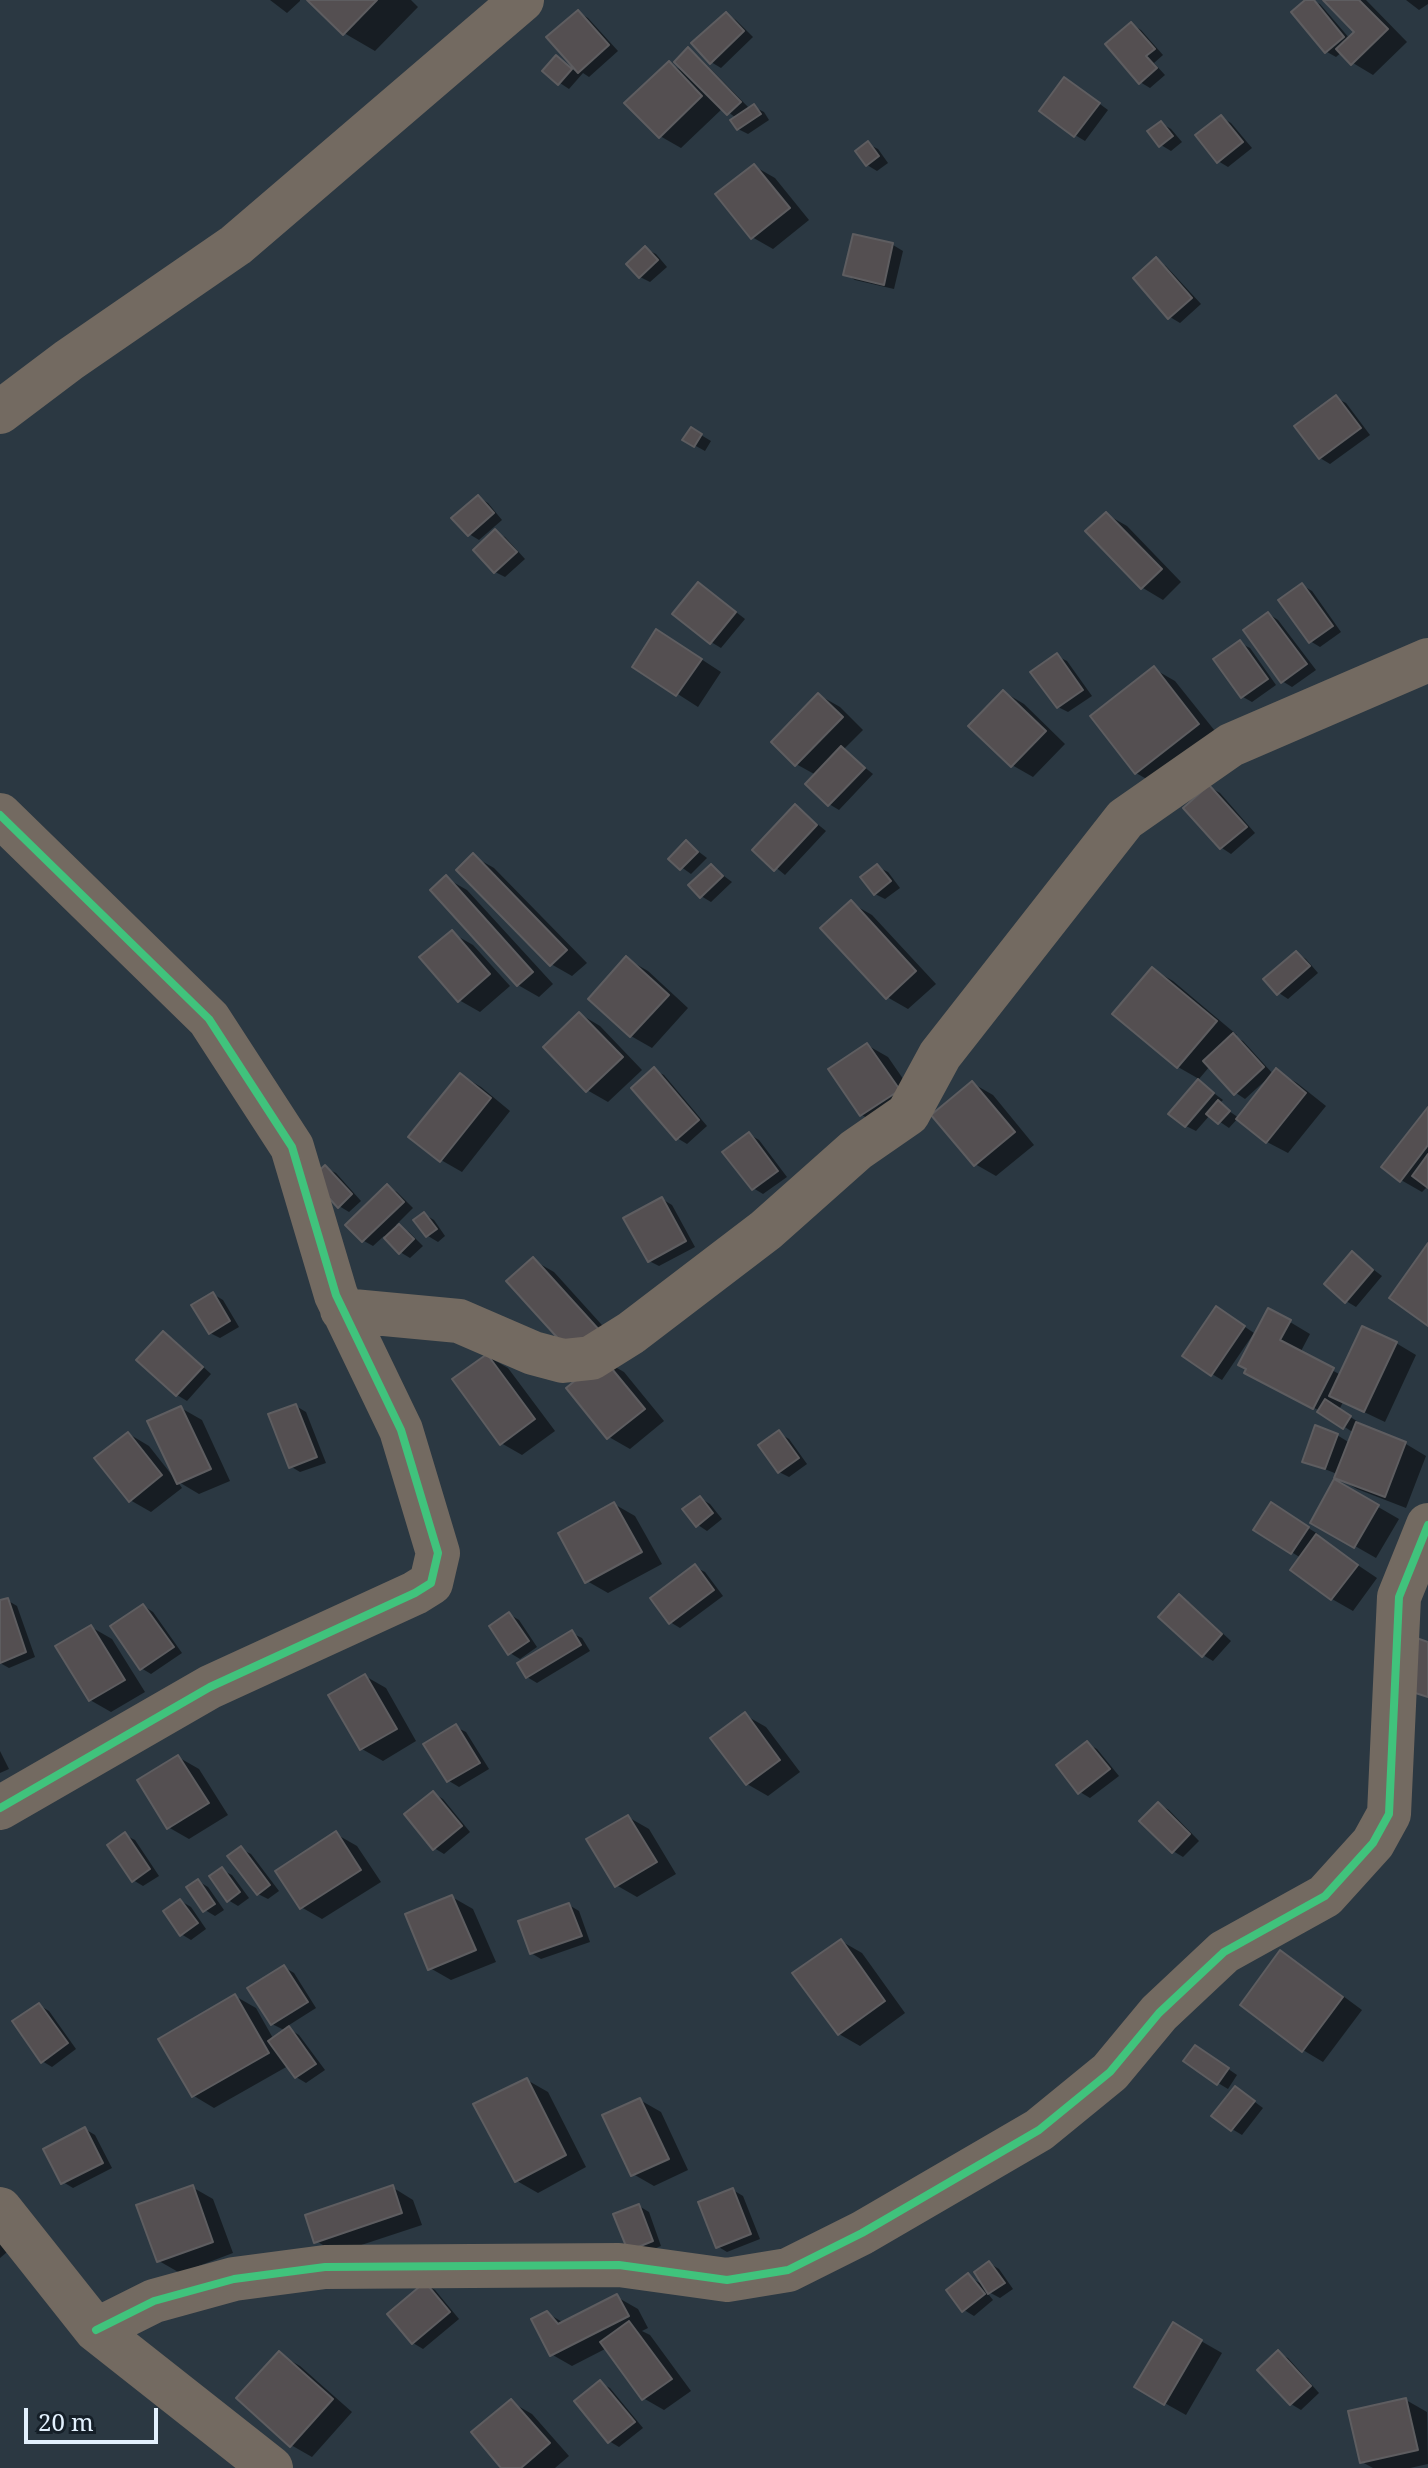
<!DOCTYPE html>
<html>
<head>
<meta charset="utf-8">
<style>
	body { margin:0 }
	#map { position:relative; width:1428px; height:2468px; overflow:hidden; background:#2b3842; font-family:"Noto Serif",serif }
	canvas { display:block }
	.scale { position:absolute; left:24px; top:2408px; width:134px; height:36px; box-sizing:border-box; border:4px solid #e3f1fe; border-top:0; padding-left:10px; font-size:24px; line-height:28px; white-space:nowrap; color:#e3f1fe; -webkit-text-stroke:6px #151f28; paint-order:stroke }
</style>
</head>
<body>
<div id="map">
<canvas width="1428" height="2468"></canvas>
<div class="scale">20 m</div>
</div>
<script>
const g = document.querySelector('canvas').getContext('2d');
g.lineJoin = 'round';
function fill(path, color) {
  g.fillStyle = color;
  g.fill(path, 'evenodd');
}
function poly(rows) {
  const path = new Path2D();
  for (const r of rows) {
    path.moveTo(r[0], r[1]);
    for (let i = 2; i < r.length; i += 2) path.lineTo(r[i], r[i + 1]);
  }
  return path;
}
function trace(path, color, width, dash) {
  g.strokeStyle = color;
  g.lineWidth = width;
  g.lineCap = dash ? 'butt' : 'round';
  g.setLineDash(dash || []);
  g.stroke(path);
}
fill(poly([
	[270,0,300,0,300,1,287,13],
	[310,0,411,0,418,7,375,51,344,33],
	[1308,0,1320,4,1350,39,1357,32,1325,0,1366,0,1407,42,1373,75,1353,63,1342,52,1336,57,1327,52],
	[1406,0,1428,0,1428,4,1419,10],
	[578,12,588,18,618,51,589,77,583,73,569,89,560,83,557,58,575,71,577,69],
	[727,14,736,20,753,37,721,68,711,62],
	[1131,24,1141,30,1163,55,1154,63,1165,75,1150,88,1140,82],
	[688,50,698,56,750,109,754,107,764,112,769,120,748,134,738,129,736,118,723,108,681,148,660,136,669,63,686,73],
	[1074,85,1108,110,1085,141,1075,135],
	[1221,117,1231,123,1252,148,1228,167,1218,161],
	[1161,123,1171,129,1182,142,1171,151,1161,145],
	[868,144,878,149,888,163,877,171,867,165],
	[754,166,775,178,809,220,773,249,752,237],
	[854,236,893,245,903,251,894,289,855,280,845,274],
	[646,249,656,254,667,267,650,282,640,277],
	[1156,260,1166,266,1201,304,1180,323,1170,317],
	[1336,398,1346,403,1370,435,1330,464,1320,458],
	[691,429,711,441,705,451,685,440],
	[478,497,488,503,502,520,479,540,469,534],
	[1106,514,1127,526,1181,582,1163,600,1143,588,1088,531],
	[495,532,505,537,525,559,505,577,495,572],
	[1302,585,1312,591,1341,632,1320,647,1310,641],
	[708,590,745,619,721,648,711,642],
	[1269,614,1278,620,1316,670,1292,687,1282,681],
	[1240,643,1250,648,1276,685,1252,702,1243,697],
	[678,644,721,672,698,707,634,666],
	[1057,656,1067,661,1092,696,1068,712,1058,707],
	[1154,669,1175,681,1219,736,1157,785,1136,773],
	[1004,692,1024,704,1065,744,1033,777,1012,765],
	[819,695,840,707,863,730,843,750,873,774,839,810,829,804,816,775,796,764],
	[1210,787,1220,793,1255,833,1231,854,1222,848,1186,808],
	[795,806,826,831,785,875,755,850],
	[686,842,707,858,691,874,670,859],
	[473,856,494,868,587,963,572,976,551,964],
	[712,867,732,882,711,902,701,896],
	[878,867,888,872,900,888,885,899,875,894],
	[446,878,467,890,553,984,539,997,518,985],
	[851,903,872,915,936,984,908,1009,887,997],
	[452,933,473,945,510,986,480,1012,459,1000],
	[1297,953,1306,959,1318,973,1288,999,1279,993],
	[627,959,648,971,688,1008,652,1048,631,1036,591,999],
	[1152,969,1173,981,1237,1035,1235,1037,1243,1041,1274,1075,1277,1071,1297,1083,1326,1106,1288,1153,1267,1142,1238,1118,1229,1128,1210,1115,1196,1131,1186,1126,1199,1082,1223,1100,1219,1104,1239,1118,1269,1081,1267,1079,1245,1099,1236,1093,1210,1066,1199,1079,1178,1067,1115,1014],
	[580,1014,600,1026,642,1070,608,1102,587,1090],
	[867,1045,888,1057,919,1102,882,1127,862,1115],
	[654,1070,664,1075,707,1126,687,1144,677,1138],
	[461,1075,481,1087,510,1111,462,1172,441,1160],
	[972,1083,993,1095,1034,1145,996,1176,975,1164],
	[1428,1110,1428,1186,1422,1192,1401,1180],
	[749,1134,759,1140,787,1177,763,1194,753,1188],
	[326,1168,336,1173,361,1201,349,1212,339,1206],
	[387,1186,397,1192,413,1208,396,1225,409,1232,423,1246,410,1258,400,1252,384,1236,373,1246,364,1241,348,1225],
	[662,1199,672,1205,695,1247,659,1266,649,1261],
	[424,1214,434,1220,445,1236,438,1242,428,1236,416,1220],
	[1353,1254,1382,1276,1356,1307,1346,1301],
	[533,1260,554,1272,620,1345,603,1360,624,1372,664,1421,630,1449,609,1437,595,1366],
	[213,1294,223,1300,239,1327,220,1338,210,1333],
	[1226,1314,1254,1333,1222,1380,1212,1374],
	[1290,1322,1310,1334,1300,1353,1341,1375,1396,1343,1416,1355,1385,1422,1343,1402,1339,1410,1360,1423,1358,1425,1406,1444,1426,1456,1406,1508,1357,1489,1336,1477,1337,1474,1305,1461,1337,1435,1350,1443,1354,1433,1320,1411,1246,1372],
	[164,1333,173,1339,211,1374,187,1401,177,1395],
	[487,1356,508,1368,555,1431,522,1455,501,1443],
	[296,1406,306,1412,326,1463,300,1472,290,1466],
	[181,1408,202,1420,230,1481,199,1494,177,1481,182,1488,151,1512,130,1500,129,1434,149,1446,175,1479],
	[779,1433,789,1439,807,1464,789,1477,779,1472],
	[1335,1482,1399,1519,1376,1558,1313,1522],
	[700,1498,710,1504,722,1519,707,1531,698,1525],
	[614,1504,635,1516,662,1564,608,1593,587,1581],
	[1271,1505,1318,1534,1316,1537,1377,1578,1353,1611,1332,1599,1301,1558,1256,1530],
	[695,1567,705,1572,723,1596,680,1628,670,1622],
	[1180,1597,1190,1603,1231,1641,1213,1661,1203,1655],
	[7,1600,17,1606,35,1657,9,1668,0,1663,0,1602],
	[144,1606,153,1612,182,1653,151,1674,141,1668],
	[509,1614,519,1620,537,1647,520,1659,510,1653],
	[91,1627,112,1639,145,1692,111,1712,90,1700],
	[572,1633,582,1638,590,1651,537,1683,527,1677],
	[365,1676,386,1688,416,1741,383,1761,362,1749],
	[745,1715,766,1727,800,1772,768,1796,747,1784],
	[456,1727,466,1732,489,1769,459,1787,449,1781],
	[1088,1744,1097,1749,1119,1776,1090,1798,1080,1792],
	[0,1751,9,1769,0,1773],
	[178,1757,199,1769,228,1815,189,1839,168,1827],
	[433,1793,443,1799,470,1832,444,1854,434,1848],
	[1159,1804,1169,1810,1199,1841,1183,1857,1173,1851],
	[628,1817,649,1829,676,1874,637,1897,616,1885],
	[336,1834,357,1846,381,1882,322,1919,301,1907],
	[125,1835,135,1840,159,1876,143,1886,133,1880],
	[241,1849,251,1854,279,1891,268,1899,258,1894],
	[222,1870,232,1875,249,1898,238,1906,228,1900],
	[198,1881,208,1887,224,1910,215,1916,205,1910],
	[452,1897,473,1909,496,1962,451,1980,430,1968],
	[181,1901,191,1907,206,1929,191,1940,181,1934],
	[569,1905,579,1911,590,1942,541,1959,531,1953],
	[841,1941,862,1953,905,2013,860,2046,839,2034],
	[1281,1953,1301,1965,1362,2010,1323,2062,1303,2050],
	[284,1967,294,1973,316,2008,286,2027,299,2035,325,2070,306,2083,296,2077,288,2066,214,2108,194,2096,235,1996,256,2008,274,2040,286,2031,272,2024],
	[39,2005,49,2011,76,2049,52,2067,42,2061],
	[1205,2053,1237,2075,1228,2089,1218,2083],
	[527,2080,548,2092,586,2167,538,2193,517,2181],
	[1236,2088,1263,2108,1242,2135,1232,2129],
	[640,2100,661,2112,688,2170,654,2186,633,2174],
	[85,2129,95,2135,112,2168,73,2188,63,2182],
	[192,2187,213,2199,233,2253,180,2273,159,2261],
	[392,2187,413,2200,422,2225,337,2253,316,2241],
	[733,2190,743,2196,760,2239,727,2252,717,2246],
	[639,2206,649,2212,661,2246,639,2255],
	[0,2232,13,2247,0,2258],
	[989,2263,999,2269,1013,2289,1000,2298,985,2290,993,2300,974,2316,964,2310,968,2276,985,2286],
	[425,2284,435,2290,459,2319,423,2349,413,2343],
	[617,2297,638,2309,648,2328,642,2331,650,2335,691,2391,664,2410,643,2398,607,2348,572,2366,551,2354,547,2313,564,2323],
	[1173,2325,1222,2353,1186,2415,1136,2387],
	[1278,2353,1288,2358,1319,2393,1301,2410,1291,2404,1260,2370],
	[279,2354,300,2366,352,2412,312,2457,291,2445],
	[600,2383,610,2388,643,2428,619,2447,609,2441],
	[1406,2400,1427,2412,1428,2464,1410,2468,1373,2468,1362,2462],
	[511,2402,532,2414,569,2456,555,2468,504,2468]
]), '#0007');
const building = poly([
	[307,0,377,0,343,35,307,0],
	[1305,0,1314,0,1344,37,1325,53,1291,12,1305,0],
	[1323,0,1359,0,1388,29,1351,65,1336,49,1354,32,1323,0],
	[578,10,609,45,578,73,546,37,578,10],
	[726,12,744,31,710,64,691,43,726,12],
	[1131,22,1155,49,1146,56,1157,68,1139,84,1105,44,1131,22],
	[688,47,741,102,727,115,674,62,688,47],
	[556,55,572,69,558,85,542,71,556,55],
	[669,61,702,96,659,138,624,103,669,61],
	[1064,77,1100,103,1074,137,1039,111,1064,77],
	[754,104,761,114,737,130,730,120,754,104],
	[1221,115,1243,142,1217,163,1195,135,1221,115],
	[1161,121,1173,136,1159,147,1147,131,1161,121],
	[868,141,879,156,866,166,855,151,868,141],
	[754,164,790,208,751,239,715,194,754,164],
	[853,234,893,243,884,285,843,275,853,234],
	[645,246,658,260,639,278,626,264,645,246],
	[1156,257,1192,298,1168,319,1133,278,1156,257],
	[1336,395,1361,428,1319,459,1294,426,1336,395],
	[691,427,702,434,694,447,682,440,691,427],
	[478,495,494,513,468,536,451,518,478,495],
	[1106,512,1162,569,1141,589,1085,531,1106,512],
	[495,529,517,552,494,573,473,550,495,529],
	[698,582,736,612,710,644,672,614,698,582],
	[1302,583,1333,626,1309,643,1278,600,1302,583],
	[1268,612,1307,664,1281,683,1243,630,1268,612],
	[656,629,702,659,676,696,632,667,656,629],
	[1240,640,1268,679,1241,698,1213,659,1240,640],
	[1057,653,1083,690,1057,708,1030,672,1057,653],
	[1154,666,1199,724,1135,774,1090,716,1154,666],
	[1003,690,1046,731,1011,767,968,726,1003,690],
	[818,693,843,717,795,766,771,742,818,693],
	[841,746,865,768,828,806,805,784,841,746],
	[1209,785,1247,827,1220,849,1183,808,1209,785],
	[795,804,817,825,774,871,752,850,795,804],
	[686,840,698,852,680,870,668,859,686,840],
	[473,853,567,950,550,966,456,870,473,853],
	[711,864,723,876,700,898,688,885,711,864],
	[877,864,891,881,874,895,860,877,877,864],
	[446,875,533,972,517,986,430,890,446,875],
	[851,900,916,971,886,999,820,928,851,900],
	[452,930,490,974,458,1002,419,957,452,930],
	[1296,951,1310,966,1277,995,1263,979,1296,951],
	[626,956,669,995,630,1037,588,999,626,956],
	[1152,967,1217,1021,1177,1068,1112,1014,1152,967],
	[579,1012,623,1057,586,1092,543,1047,579,1012],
	[1233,1033,1264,1067,1234,1095,1203,1061,1233,1033],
	[867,1043,900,1090,860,1116,828,1069,867,1043],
	[654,1067,699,1120,676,1140,631,1088,654,1067],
	[1276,1068,1306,1093,1266,1143,1236,1119,1276,1068],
	[460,1073,491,1098,440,1162,408,1137,460,1073],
	[1198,1079,1214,1093,1185,1127,1168,1114,1198,1079],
	[972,1081,1015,1132,974,1166,931,1115,972,1081],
	[1218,1100,1230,1111,1218,1124,1206,1114,1218,1100],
	[1428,1107,1428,1145,1400,1182,1381,1167,1428,1107],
	[749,1132,778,1171,752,1190,722,1152,749,1132],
	[1428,1154,1428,1188,1412,1176,1428,1154],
	[325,1165,352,1194,338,1208,311,1178,325,1165],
	[387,1184,404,1202,362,1242,345,1225,387,1184],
	[662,1197,686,1241,648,1262,623,1218,662,1197],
	[424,1212,437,1229,426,1237,413,1220,424,1212],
	[399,1224,414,1239,399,1254,384,1238,399,1224],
	[1428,1243,1428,1326,1389,1298,1428,1243],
	[1352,1251,1373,1270,1345,1303,1324,1284,1352,1251],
	[533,1257,601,1332,574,1356,506,1281,533,1257],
	[213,1292,230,1321,209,1334,191,1305,213,1292],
	[1216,1306,1245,1326,1211,1376,1182,1356,1216,1306],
	[1268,1308,1291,1320,1280,1340,1334,1368,1313,1409,1244,1373,1246,1369,1238,1365,1268,1308],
	[1362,1326,1397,1342,1364,1412,1329,1396,1362,1326],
	[163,1331,203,1367,176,1396,136,1360,163,1331],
	[487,1354,535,1419,500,1445,452,1379,487,1354],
	[603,1358,645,1409,607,1439,566,1388,603,1358],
	[1325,1399,1351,1416,1343,1429,1317,1412,1325,1399],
	[296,1404,317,1457,289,1468,268,1414,296,1404],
	[181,1406,211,1469,177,1484,147,1421,181,1406],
	[1356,1422,1406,1442,1385,1497,1334,1478,1356,1422],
	[1315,1425,1338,1434,1325,1469,1302,1462,1315,1425],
	[779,1430,799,1458,778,1473,758,1445,779,1430],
	[128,1432,162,1475,129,1502,94,1458,128,1432],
	[1334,1479,1379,1505,1354,1548,1310,1523,1334,1479],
	[700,1496,713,1513,696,1527,682,1509,700,1496],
	[614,1502,642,1552,585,1583,558,1533,614,1502],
	[1271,1502,1309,1527,1291,1554,1253,1530,1271,1502],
	[1316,1534,1358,1565,1331,1600,1290,1570,1316,1534],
	[695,1564,714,1590,669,1624,650,1598,695,1564],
	[1179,1594,1222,1634,1202,1657,1158,1617,1179,1594],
	[8,1598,26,1652,0,1663,0,1600,8,1598],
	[143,1604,174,1647,140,1670,110,1626,143,1604],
	[509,1612,529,1641,508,1655,489,1626,509,1612],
	[91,1625,125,1680,89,1701,55,1646,91,1625],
	[572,1630,581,1645,526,1678,517,1663,572,1630],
	[1408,1635,1428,1642,1428,1697,1406,1690,1408,1635],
	[365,1674,397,1729,360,1750,328,1695,365,1674],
	[745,1712,780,1760,746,1785,710,1738,745,1712],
	[456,1724,480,1763,447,1782,423,1744,456,1724],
	[1087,1741,1110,1769,1078,1794,1056,1765,1087,1741],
	[178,1755,209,1803,167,1829,137,1780,178,1755],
	[433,1791,462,1826,433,1850,404,1814,433,1791],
	[1158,1802,1190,1834,1172,1853,1139,1821,1158,1802],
	[628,1815,657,1862,615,1887,586,1839,628,1815],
	[336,1831,361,1870,300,1909,275,1871,336,1831],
	[125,1832,150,1869,132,1882,107,1845,125,1832],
	[241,1846,270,1885,257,1895,227,1856,241,1846],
	[222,1867,240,1892,227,1902,209,1876,222,1867],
	[198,1879,215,1904,203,1912,186,1887,198,1879],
	[452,1895,476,1950,428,1970,405,1914,452,1895],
	[180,1899,198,1923,180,1936,163,1911,180,1899],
	[569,1903,582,1936,530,1954,518,1921,569,1903],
	[841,1939,885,2001,838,2035,792,1973,841,1939],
	[1280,1950,1343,1997,1302,2052,1240,2005,1280,1950],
	[284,1965,308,2002,271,2025,247,1988,284,1965],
	[235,1994,269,2053,192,2097,158,2039,235,1994],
	[39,2003,68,2043,41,2063,12,2021,39,2003],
	[289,2026,316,2064,295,2078,268,2041,289,2026],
	[1195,2045,1229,2068,1217,2085,1183,2061,1195,2045],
	[527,2078,566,2155,515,2182,473,2104,527,2078],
	[1235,2086,1255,2101,1231,2131,1211,2116,1235,2086],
	[640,2098,669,2159,631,2176,602,2115,640,2098],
	[85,2127,103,2163,61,2184,43,2149,85,2127],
	[193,2185,213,2242,157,2262,136,2205,193,2185],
	[393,2185,402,2213,314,2243,305,2215,393,2185],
	[733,2188,751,2234,716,2248,698,2202,733,2188],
	[639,2204,653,2241,628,2251,613,2214,639,2204],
	[989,2261,1005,2283,988,2294,974,2272,989,2261],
	[968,2273,985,2294,962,2312,946,2290,968,2273],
	[425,2282,450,2312,412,2344,387,2314,425,2282],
	[617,2294,629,2316,550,2356,531,2319,547,2311,558,2324,617,2294],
	[629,2321,672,2379,642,2400,600,2342,629,2321],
	[1173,2322,1202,2340,1164,2405,1134,2387,1173,2322],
	[1278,2350,1311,2386,1290,2405,1257,2370,1278,2350],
	[279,2351,333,2399,290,2447,236,2398,279,2351],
	[600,2380,635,2422,608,2443,574,2401,600,2380],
	[1406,2398,1418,2450,1360,2463,1348,2411,1406,2398],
	[511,2399,550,2443,521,2468,501,2468,471,2432,511,2399]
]);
fill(building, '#544f51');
trace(building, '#5e5d60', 2);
trace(poly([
	[0,412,69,360,236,245,522,0],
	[0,815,209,1019,292,1147,336,1295,401,1430,438,1553,431,1583,415,1593,210,1687,0,1808],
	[342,1310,459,1321,533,1353,563,1361,591,1358,631,1333,766,1230,856,1150,908,1114,940,1055,1125,819,1231,745,1428,660],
	[0,2209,96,2330,271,2468],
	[96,2330,154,2301,234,2279,325,2267,619,2265,727,2280,788,2270,862,2233,1039,2130,1110,2072,1159,2013,1224,1952,1325,1896,1373,1843,1389,1814,1399,1597,1428,1525]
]), '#736a61', 44);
trace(poly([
	[0,815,209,1019,292,1147,336,1295,401,1430,438,1553,431,1583,415,1593,210,1687,0,1808],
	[96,2330,154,2301,234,2279,325,2267,619,2265,727,2280,788,2270,862,2233,1039,2130,1110,2072,1159,2013,1224,1952,1325,1896,1373,1843,1389,1814,1399,1597,1428,1525]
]), '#40c37c', 8);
</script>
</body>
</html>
